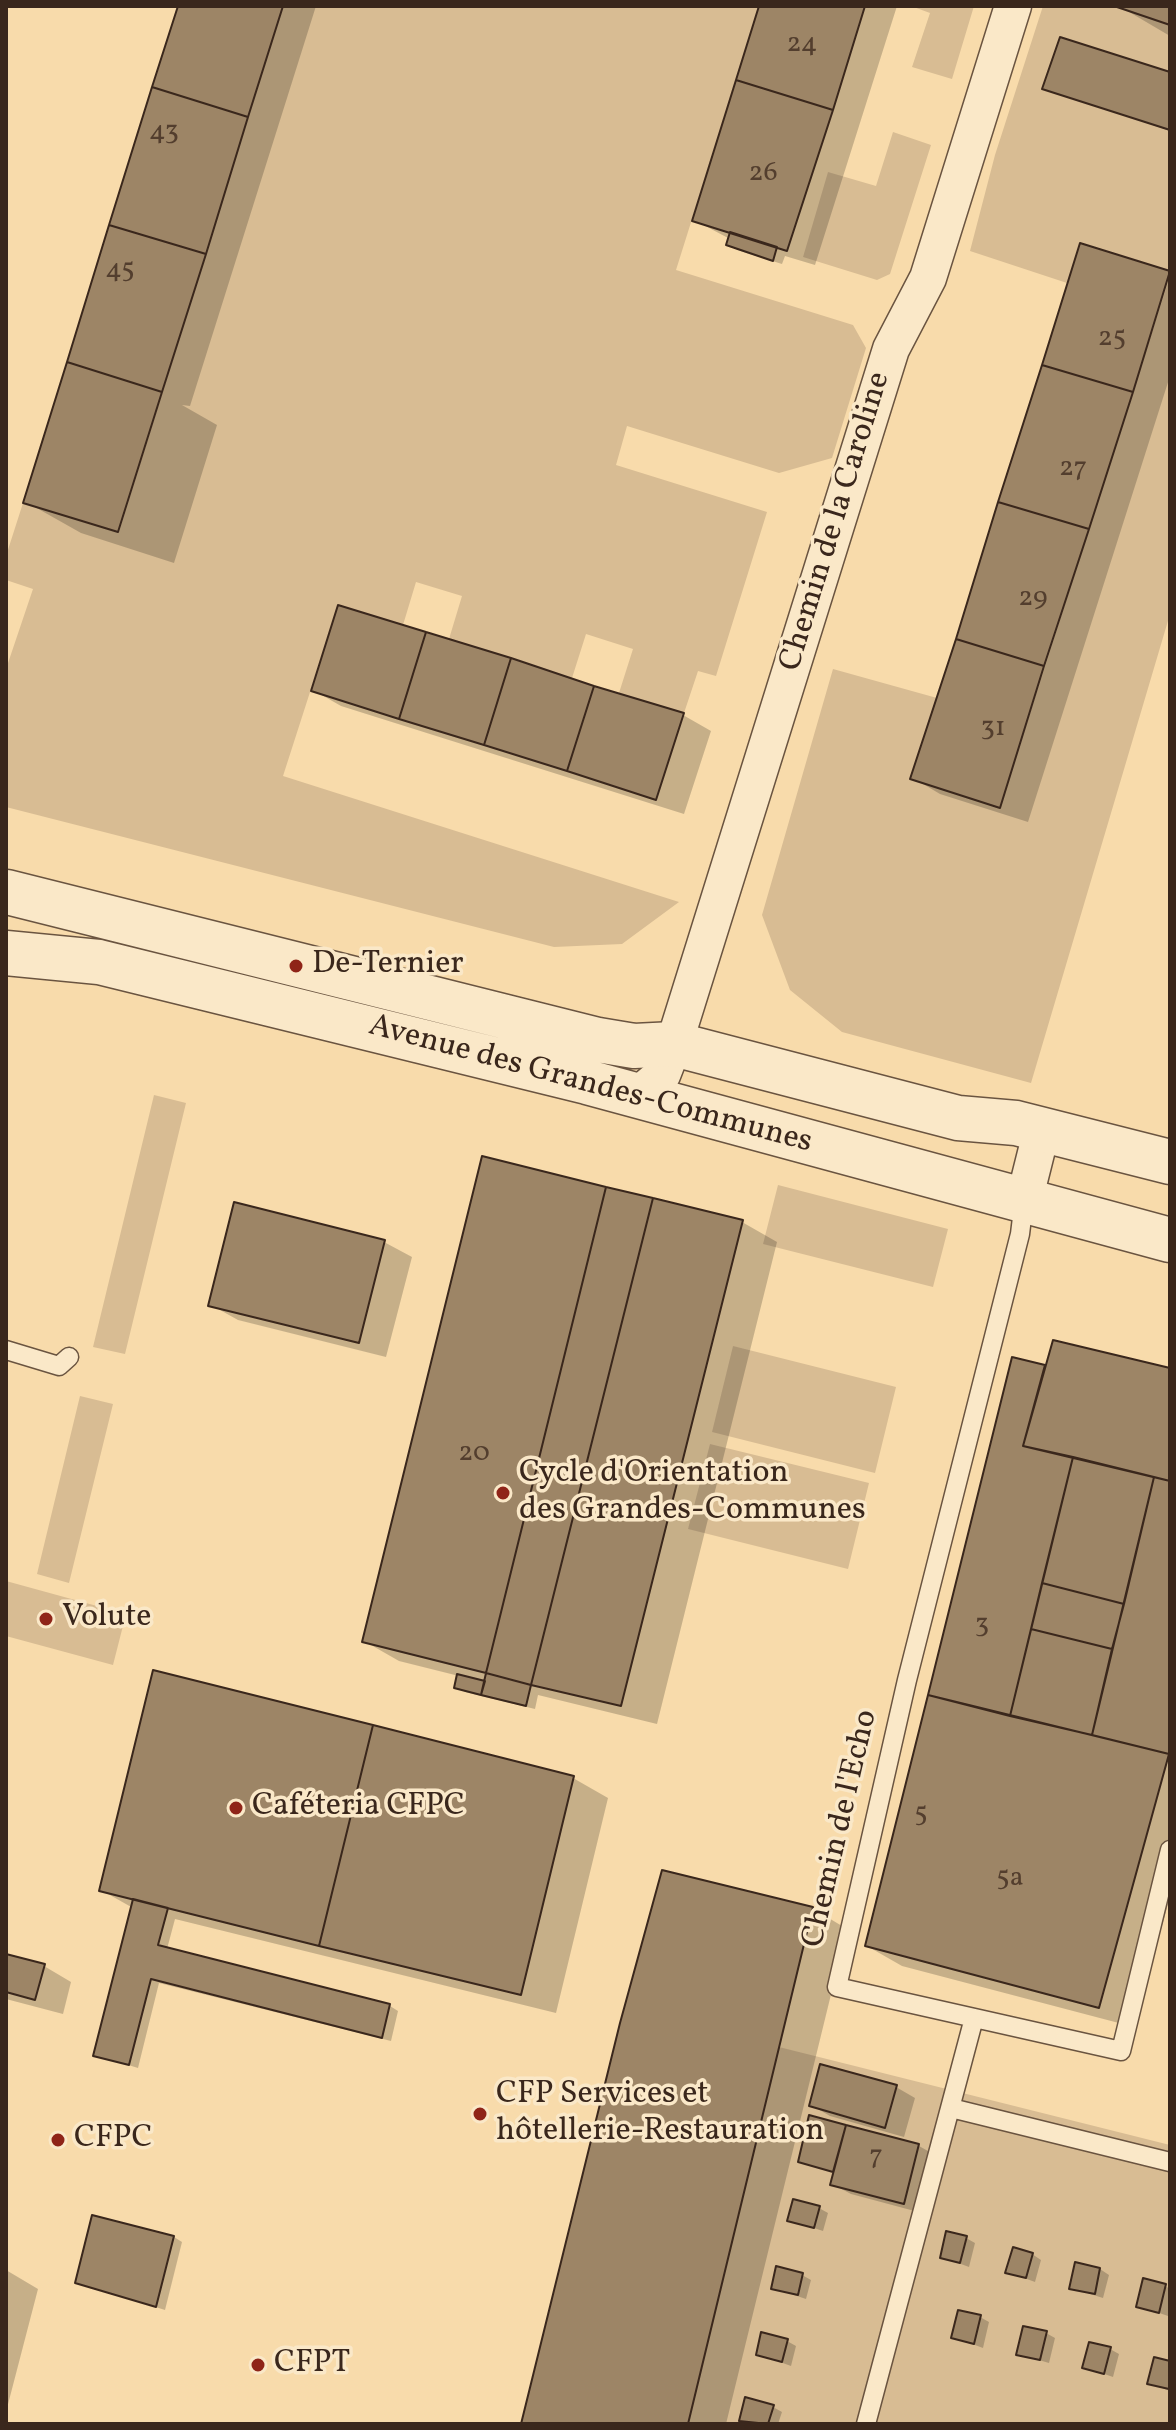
<!DOCTYPE html>
<html>
<head>
<meta charset="utf-8">
<style>
	body { margin:0 }
	#map { position:relative; width:1176px; height:2430px; overflow:hidden; background:#f8dbab; font-family:Vollkorn,serif }
	canvas { display:block }
	.frame { position:absolute; inset:0; border:8px solid #3a271c; pointer-events:none }
</style>
</head>
<body>
<div id="map">
<canvas width="1176" height="2430"></canvas>
<div class="frame"></div>
</div>
<script>
const g = document.querySelector('canvas').getContext('2d');
g.lineJoin = 'round';
function fill(path, color) {
  g.fillStyle = color;
  g.fill(path, 'evenodd');
}
function poly(rows) {
  const path = new Path2D();
  for (const r of rows) {
    path.moveTo(r[0], r[1]);
    for (let i = 2; i < r.length; i += 2) path.lineTo(r[i], r[i + 1]);
  }
  return path;
}
function trace(path, color, width, dash) {
  g.strokeStyle = color;
  g.lineWidth = width;
  g.lineCap = dash ? 'butt' : 'round';
  g.setLineDash(dash || []);
  g.stroke(path);
}
function write(font, color, halo, rows, align = 'center') {
  g.font = font + ' Vollkorn,serif';
  g.lineWidth = 7;
  g.setLineDash([]);
  g.textBaseline = 'middle';
  g.strokeStyle = halo;
  g.fillStyle = color;
  for (const [text, x, y, turn = 0] of rows) {
    g.save();
    g.translate(x, y);
    g.rotate((+turn || 0) * Math.PI / 180);
    g.textAlign = isNaN(turn) ? turn : align;
    if (halo) g.strokeText(text, 0, 0);
    g.fillText(text, 0, 0);
    g.restore();
  }
}
fill(poly([
	[283,6,759,6,676,270,853,325,866,348,832,458,779,473,627,426,616,465,767,512,716,676,698,671,684,713,619,693,633,649,586,634,572,678,449,639,462,596,416,582,403,625,338,605,283,776,679,902,622,944,554,947,6,807,6,669,33,589,6,580,6,556,23,503,119,532],
	[911,6,974,6,952,79,912,67,930,13],
	[1043,6,1170,6,1170,271,1080,244,1067,283,970,251,995,155],
	[893,132,931,145,890,274,877,280,803,257,828,172,876,186],
	[1170,276,1170,614,1031,1083,842,1032,790,990,762,915,833,669,937,698,911,779,1000,807],
	[154,1095,186,1103,125,1354,93,1347],
	[778,1185,948,1229,933,1287,763,1244],
	[733,1346,896,1387,875,1473,712,1432],
	[80,1396,113,1404,69,1583,37,1574],
	[710,1444,869,1483,848,1569,688,1529],
	[6,1581,126,1614,113,1665,6,1636],
	[779,2047,1170,2145,1170,2424,688,2424]
]), '#d8bc93');
fill(poly([
	[180,6,316,6,190,406,182,405,217,425,174,563,81,533,26,502],
	[761,6,897,6,815,265,785,256,782,264,737,250,728,244,730,239,694,220],
	[1119,6,1170,6,1170,36],
	[1170,74,1170,131,1045,88],
	[1081,246,1170,273,1170,376,1028,822,940,794,913,778],
	[313,690,683,715,711,731,684,814,341,706],
	[742,1222,777,1242,657,1724,538,1695,535,1709,465,1692,456,1687,459,1676,399,1661,364,1641],
	[384,1242,412,1257,386,1357,238,1320,211,1305],
	[1044,1367,1170,1370,1170,1897,1134,2027,902,1966,867,1946],
	[573,1778,608,1798,556,2013,175,1919,167,1949,390,2006,398,2011,391,2041,159,1983,138,2068,96,2055,133,1908,101,1890],
	[812,1908,847,1929,726,2424,524,2424],
	[6,1956,44,1966,71,1982,63,2014,6,1999],
	[896,2087,915,2098,904,2137,830,2116,811,2105],
	[811,2118,919,2146,937,2156,922,2213,851,2194,832,2184,835,2173,800,2161],
	[819,2208,828,2213,823,2231,790,2220],
	[174,2237,182,2242,165,2310,77,2282],
	[966,2238,975,2243,969,2267,942,2257],
	[1032,2254,1041,2260,1035,2282,1008,2272],
	[1100,2269,1109,2275,1103,2298,1071,2288],
	[6,2270,38,2289,6,2412],
	[802,2275,811,2280,806,2299,773,2288],
	[1165,2286,1170,2289,1168,2316,1139,2306],
	[980,2317,989,2322,983,2348,953,2337],
	[1046,2333,1055,2338,1049,2363,1018,2354],
	[787,2341,796,2346,791,2366,758,2354],
	[1110,2349,1119,2354,1113,2377,1084,2367],
	[1156,2360,1170,2363,1170,2391,1149,2383],
	[773,2407,782,2412,778,2424,749,2424,742,2420]
]), '#0003');
const building = poly([
	[178,6,283,6,248,117,152,87,178,6],
	[759,6,865,6,833,110,736,80,759,6],
	[1170,6,1170,25,1117,7,1117,6,1170,6],
	[1060,37,1170,72,1170,130,1042,89,1060,37],
	[736,80,833,110,787,251,692,221,736,80],
	[152,87,248,117,206,254,109,225,152,87],
	[109,225,206,254,162,392,67,362,109,225],
	[730,232,777,247,773,261,726,245,730,232],
	[1080,243,1170,271,1133,392,1042,365,1080,243],
	[67,362,162,392,118,532,23,503,67,362],
	[1042,365,1133,392,1089,529,998,502,1042,365],
	[998,502,1089,529,1044,666,956,639,998,502],
	[338,605,426,632,399,719,311,691,338,605],
	[426,632,511,658,484,745,399,719,426,632],
	[956,639,1044,666,1000,808,910,779,956,639],
	[511,658,594,686,567,771,484,745,511,658],
	[594,686,684,713,656,800,567,771,594,686],
	[482,1156,606,1187,486,1673,362,1642,482,1156],
	[606,1187,653,1198,531,1685,486,1673,606,1187],
	[653,1198,743,1220,621,1706,531,1685,653,1198],
	[234,1202,385,1240,359,1343,208,1306,234,1202],
	[1053,1340,1170,1368,1170,1481,1023,1446,1053,1340],
	[1012,1357,1045,1365,1023,1446,1073,1457,1010,1716,928,1695,1012,1357],
	[1073,1457,1154,1477,1124,1604,1042,1583,1073,1457],
	[1154,1477,1170,1481,1169,1754,1092,1735,1154,1477],
	[1042,1583,1124,1604,1112,1649,1031,1629,1042,1583],
	[1031,1629,1112,1649,1092,1735,1010,1716,1031,1629],
	[153,1670,373,1725,319,1946,99,1891,153,1670],
	[486,1673,531,1685,526,1706,481,1695,486,1673],
	[457,1674,485,1681,481,1695,454,1688,457,1674],
	[928,1695,1169,1754,1099,2008,865,1946,928,1695],
	[373,1725,574,1776,521,1995,319,1946,373,1725],
	[662,1870,813,1907,688,2424,521,2424,620,2023,662,1870],
	[133,1899,168,1908,158,1945,390,2004,382,2038,151,1979,129,2065,93,2056,133,1899],
	[6,1954,45,1964,35,2000,6,1992,6,1954],
	[820,2064,897,2085,885,2128,809,2106,820,2064],
	[809,2115,846,2125,833,2172,798,2162,809,2115],
	[846,2125,919,2144,904,2204,830,2185,846,2125],
	[793,2199,820,2206,814,2228,787,2221,793,2199],
	[92,2215,174,2236,156,2307,75,2283,92,2215],
	[946,2231,967,2236,960,2263,940,2258,946,2231],
	[1013,2247,1033,2253,1026,2278,1005,2273,1013,2247],
	[1075,2262,1100,2268,1095,2294,1069,2289,1075,2262],
	[776,2266,803,2273,798,2295,771,2289,776,2266],
	[1143,2278,1166,2284,1159,2313,1136,2307,1143,2278],
	[958,2310,981,2315,974,2344,951,2338,958,2310],
	[1023,2326,1047,2331,1040,2360,1016,2355,1023,2326],
	[761,2332,788,2339,782,2362,756,2355,761,2332],
	[1089,2342,1111,2347,1104,2374,1082,2368,1089,2342],
	[1154,2357,1170,2361,1169,2389,1147,2384,1154,2357],
	[745,2397,774,2405,768,2424,739,2421,745,2397]
]);
fill(building, '#9d8566');
trace(building, '#3a271c', 2);
const service = poly([
	[1024,1201,1020,1234,907,1680,837,1987,1121,2051,1170,1850],
	[6,1350,59,1366,69,1357],
	[951,2108,1170,2162],
	[866,2424,974,2018]
]);
const minor = poly([
	[636,1097,662,1075,674,1044,891,349,928,278,1013,6],
	[1024,1201,1042,1129]
]);
const tertiary = poly([
	[7,892,598,1040,634,1046,674,1044,958,1118,1016,1123,1170,1162],
	[6,953,99,962,587,1082,1170,1240]
]);
trace(service, '#6a5440', 21);
trace(minor, '#6a5440', 39);
trace(tertiary, '#6a5440', 47);
trace(service, '#fae8c8', 18);
trace(minor, '#fae8c8', 36);
trace(tertiary, '#fae8c8', 44);
for (const [x, y, r, color] of [
	[296,966,8,"#8f2418"],
	[503,1493,8,"#8f2418"],
	[46,1619,8,"#8f2418"],
	[236,1808,8,"#8f2418"],
	[480,2114,8,"#8f2418"],
	[58,2140,8,"#8f2418"],
	[258,2365,8,"#8f2418"]
]) {
  const dot = new Path2D();
  dot.arc(x, y, r, 0, 2 * Math.PI);
  g.fillStyle = color;
  g.fill(dot);
  trace(dot, '#fae8c8', 3);
}
write('28px', '#533e2e', null, [
	["24",802,46],
	["43",164,134],
	["26",763,175],
	["45",120,272],
	["25",1112,340],
	["27",1073,470],
	["29",1033,600],
	["31",993,730],
	["20",474,1455],
	["3",982,1627],
	["5",921,1816],
	["5a",1010,1880],
	["7",876,2158]
]);
write('32px', '#3a271c', '#fae8c8', [
	["Chemin de la Caroline",837,522,-73],
	["Avenue des Grandes-Communes",590,1086,15],
	["Chemin de l'Echo",842,1829,-77]
]);
write('32px', '#3a271c', '#fae8c8', [
	["De-Ternier",312,966],
	["Cycle d'Orientation",519,1475],
	["des Grandes-Communes",519,1512],
	["Volute",62,1619],
	["Caféteria CFPC",252,1808],
	["CFP Services et",496,2096],
	["hôtellerie-Restauration",496,2133],
	["CFPC",74,2140],
	["CFPT",274,2365]
], 'left');
</script>
</body>
</html>
